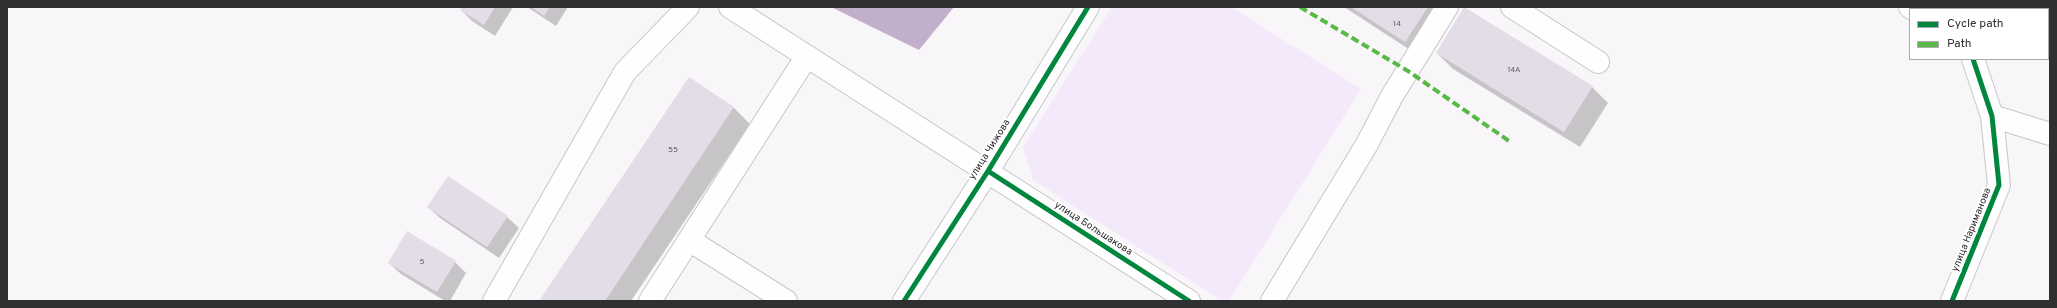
<!DOCTYPE html>
<html>
<head>
<meta charset="utf-8">
<style>
	body { margin:0 }
	#map { position:relative; width:2057px; height:308px; overflow:hidden; background:#f8f6f9; font-family:Overpass,sans-serif }
	canvas { display:block }
	.frame { position:absolute; inset:0; border:8px solid #302f31; pointer-events:none }
	.legend { position:absolute; left:1909px; top:8px; width:140px; height:52px; box-sizing:border-box; background:#fff; border:1px solid #acacad; margin:0; padding:5px 7px; list-style:none; font-size:12px; color:#302f31 }
	.legend li { display:flex; align-items:center; gap:8px; height:20px }
	.legend b { width:20px; border:1px solid #acacad }
</style>
</head>
<body>
<div id="map">
<canvas width="2057" height="308"></canvas>
<div class="frame"></div>
<ul class="legend">
<li><b style="height:5px;background:#00873e"></b>Cycle path</li>
<li><b style="height:5px;background:#58b947"></b>Path</li>
</ul>
</div>
<script>
const g = document.querySelector('canvas').getContext('2d');
g.lineJoin = 'round';
function fill(path, color) {
  g.fillStyle = color;
  g.fill(path, 'evenodd');
}
function poly(rows) {
  const path = new Path2D();
  for (const r of rows) {
    path.moveTo(r[0], r[1]);
    for (let i = 2; i < r.length; i += 2) path.lineTo(r[i], r[i + 1]);
  }
  return path;
}
function trace(path, color, width, dash) {
  g.strokeStyle = color;
  g.lineWidth = width;
  g.lineCap = dash ? 'butt' : 'round';
  g.setLineDash(dash || []);
  g.stroke(path);
}
function write(font, color, halo, rows, align = 'center') {
  g.font = font + ' Overpass,sans-serif';
  g.lineWidth = 4;
  g.setLineDash([]);
  g.textBaseline = 'middle';
  g.strokeStyle = halo;
  g.fillStyle = color;
  for (const [text, x, y, turn = 0] of rows) {
    g.save();
    g.translate(x, y);
    g.rotate((+turn || 0) * Math.PI / 180);
    g.textAlign = isNaN(turn) ? turn : align;
    if (halo) g.strokeText(text, 0, 0);
    g.fillText(text, 0, 0);
    g.restore();
  }
}
fill(poly([
	[1112,7,1231,7,1361,89,1229,301,1222,301,1033,180,1023,147]
]), '#f4e9fb');
fill(poly([
	[831,7,954,7,919,50]
]), '#c1afcc');
fill(poly([
	[463,7,513,7,495,36,472,21,461,10],
	[527,7,568,7,556,26],
	[1344,7,1450,7,1421,57],
	[1437,53,1592,87,1608,103,1580,147,1453,69],
	[689,78,734,108,750,124,631,301,540,301],
	[448,177,507,217,519,228,499,258,440,218,428,207],
	[455,262,466,273,450,301,445,301,401,274,389,263]
]), '#0003');
fill(poly([
	[462,7,495,7,484,25,460,10],
	[531,7,550,7,544,16],
	[1351,7,1428,7,1405,42],
	[1464,7,1593,86,1564,132,1436,53],
	[689,77,734,107,605,301,539,301],
	[448,176,508,216,487,247,427,207],
	[407,231,456,261,437,292,388,263]
]), '#e2dde6');
const minor = poly([
	[730,7,1189,301],
	[1512,7,1598,62],
	[1910,7,1913,9],
	[1992,116,2050,134],
	[689,240,786,301],
	[494,301,625,72,688,7],
	[650,301,807,56],
	[904,301,988,171,1088,7],
	[1272,301,1367,144,1392,96,1447,7],
	[1952,301,1999,185,1992,116,1973,59]
]);
trace(minor, '#c8c6c9', 24);
trace(minor, '#fefefe', 22);
trace(poly([
	[1300,7,1408,71,1509,141]
]), '#58b947', 4, [8, 4]);
trace(poly([
	[988,171,1189,301],
	[904,301,988,171,1088,7],
	[1952,301,1999,185,1992,116,1973,59]
]), '#00873e', 5);
write('8px', '#5e5c5f', null, [
	["14",1397,24],
	["14А",1514,70],
	["55",673,150],
	["5",422,262]
]);
write('10px', '#302f31', '#fff', [
	["улица Чижова",990,150,-58],
	["улица Большакова",1093,229,33],
	["улица Нариманова",1972,230,-68]
]);
</script>
</body>
</html>
